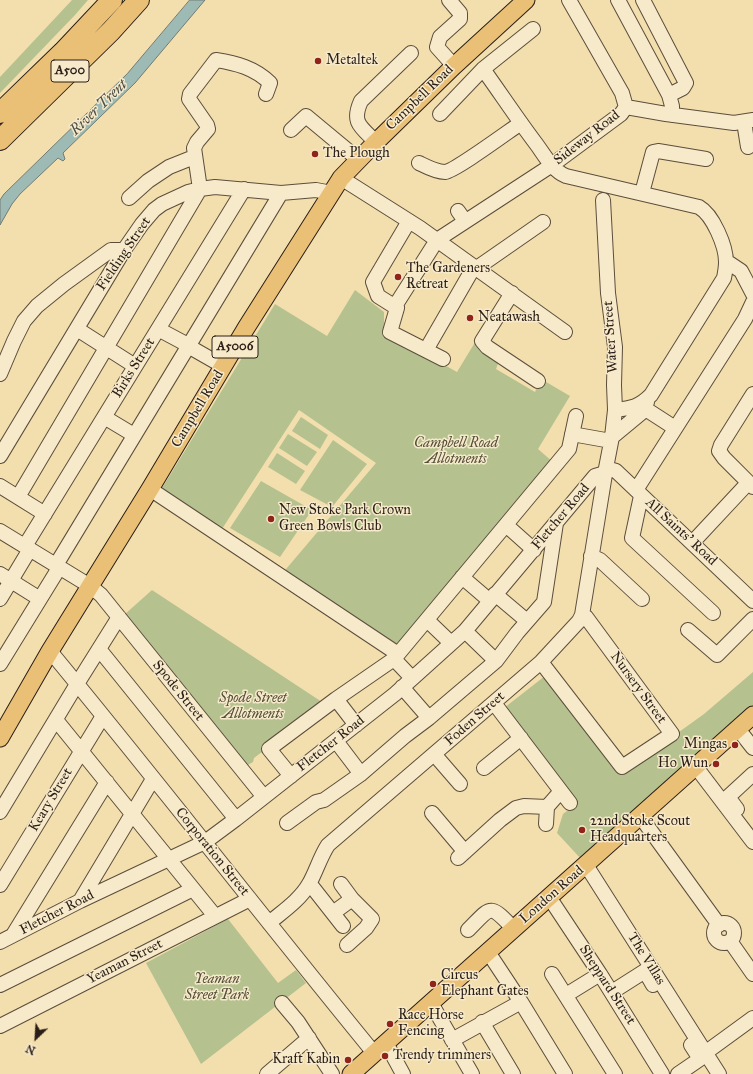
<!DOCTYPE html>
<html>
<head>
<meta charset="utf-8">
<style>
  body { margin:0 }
  #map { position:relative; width:753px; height:1074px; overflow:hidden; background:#f3dead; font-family:"IM FELL Great Primer",serif }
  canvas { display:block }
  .north { position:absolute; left:16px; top:1018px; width:40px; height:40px; -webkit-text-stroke:3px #f7eaca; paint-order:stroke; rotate:205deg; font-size:11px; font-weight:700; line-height:16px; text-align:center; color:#2a1e17 }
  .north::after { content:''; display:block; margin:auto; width:14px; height:18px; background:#2a1e17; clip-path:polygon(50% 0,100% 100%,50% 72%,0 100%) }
</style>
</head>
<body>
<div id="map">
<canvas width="753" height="1074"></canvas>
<div class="north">N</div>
</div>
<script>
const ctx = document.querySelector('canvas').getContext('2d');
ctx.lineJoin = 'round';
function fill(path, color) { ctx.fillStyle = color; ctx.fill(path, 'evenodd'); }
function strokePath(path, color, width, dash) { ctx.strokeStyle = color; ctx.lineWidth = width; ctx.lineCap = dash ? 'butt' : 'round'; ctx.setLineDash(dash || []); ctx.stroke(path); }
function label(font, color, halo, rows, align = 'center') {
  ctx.font = font + ' "IM FELL Great Primer",serif'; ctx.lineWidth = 3; ctx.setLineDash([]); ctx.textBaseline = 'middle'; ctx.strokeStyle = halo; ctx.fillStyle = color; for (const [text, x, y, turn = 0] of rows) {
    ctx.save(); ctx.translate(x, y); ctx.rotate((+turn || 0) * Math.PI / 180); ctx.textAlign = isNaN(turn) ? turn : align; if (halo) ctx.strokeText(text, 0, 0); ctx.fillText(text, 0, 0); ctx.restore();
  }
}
fill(new Path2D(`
  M72,0h16l-13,15 -75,78v-16z
  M355,290l29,22v24l10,1 63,35 17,-28 25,17 -3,8 39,23 6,-13 29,17 -32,53 16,14 -156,187 -117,-75 95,-112 -77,-53 -79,122 -61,-39 116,-189 52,32z
  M301,417l27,18 -8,14 -28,-18z
  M288,434l29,18 -10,14 -28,-18z
  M333,440l34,24 -35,43 -32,-17z
  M277,453l28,18 -9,13 -28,-17z
  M261,481l51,29 -32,47 -50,-29z
  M152,590l173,114 -71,54 -1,4 -7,4 -122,-151z
  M753,672v35l-171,153 -25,-27 6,-19 13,-10 -72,-96 41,-32 71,96 63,-40 25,-18z
  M228,919l50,64 18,-13 10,13 -105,81 -55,-101z`), '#b5c28f');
const water = new Path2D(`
  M190,0h15l-70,83 -72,70 2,6 -2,2 -5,-3 -38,36 -8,10 -12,21v-25l4,-6 123,-120z`);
fill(water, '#9ebab4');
strokePath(water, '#707c75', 1);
const minor = new Path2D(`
  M449,0l11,13v6l-20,18 -3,10 17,19
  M618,0l51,95 3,11v9
  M643,0l43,83 -3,5 -14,7
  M483,69c18,25 35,51 54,76 8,11 16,26 29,31l133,31c14,8 27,39 27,55 0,5 -1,11 -2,16l-73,117c-12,12 -19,13 -36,15
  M626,107l40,7 68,9 19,-3
  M440,114l43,-45 50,-40
  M744,122l4,25
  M291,130l15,-14 53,44
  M376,142c-15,-15 -25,-19 -15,-41l50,-48
  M419,163c8,4 17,9 26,9 10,-1 64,-41 76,-49
  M341,178l79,50 145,104
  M642,193l11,-41 5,-1 48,8
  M129,198l19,-17 21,-14 25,-10
  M458,211l7,10
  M409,221l-36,61 5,14 19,12 -7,24 53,27
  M726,261l15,10 12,23
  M512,293l-30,48 5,6 51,34
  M395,306l42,-66 115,-75 69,-51 5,-7 -4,-14 -53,-93
  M77,329l58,37
  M158,329l30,16
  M188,346l35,20
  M426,350l45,-78 72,-50
  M0,374l14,-33 10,-20 13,-15 27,-22 47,-34h13
  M753,394l-32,51 -2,6 5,7 29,29
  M644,408l31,20
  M104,417l30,18
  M572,434l39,7
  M612,437l29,-24 6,-11
  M0,456l124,-206 18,-26 12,-14 8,-6 26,-12 12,-3 15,-2 66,6 35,-3 16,3
  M606,468l10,3 137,130
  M0,486l45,28
  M150,489l248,165
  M636,490l109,-171 8,-17
  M641,496l-9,42 81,75
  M18,497l182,-308 -6,-41 3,-6 11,-13 -1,-4 -18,-26 1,-5 26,-34c20,3 39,8 54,23l-4,11
  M506,525l28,25
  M0,531l90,55 11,9 163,202
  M692,543l56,-60
  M25,546l219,-357
  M591,556l9,4 42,39
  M56,565l225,-372
  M0,574l40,25
  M462,577l28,24
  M495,594l32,27
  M0,599l30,-50
  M427,620l24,23
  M688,630l29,25 36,-36
  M465,631l31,30
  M99,649l137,170
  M50,651c110,133 215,269 324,402
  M394,659l18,19
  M541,662l81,105 50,-33 -86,-117 -4,-2
  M0,664l59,-96
  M402,687l27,31
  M336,699l20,26
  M494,703l76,100
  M56,720l159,196
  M738,729l15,19
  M336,741l25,33
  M434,754l26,30
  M696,767l57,75
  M484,768l37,-30
  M291,776l-22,-27 67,-50 58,-40 175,-210 7,-33
  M737,809l-9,-12 25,-23
  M0,812l77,-128 42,-67
  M432,813l33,39
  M640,816l79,109
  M287,823l29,-21 8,-2 37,-26 44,-38 24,-18 67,-57 21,-28 27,-31 12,-79
  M546,824l1,-17
  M458,858l42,-38 16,-12 8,-2 23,1 14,-16
  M586,865l133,209
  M310,884l33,42
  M341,884l11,15 20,20 -6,9 -19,17
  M0,885l103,-169
  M549,897l51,77 62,100
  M80,901l73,-122
  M333,913l19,-14
  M269,923c13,-11 31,-23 40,-39 7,-12 11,-27 19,-39l213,-183 38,-41 3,-6 24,-147 6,-31 3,-27 -1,-25 1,-38 -7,-54 -5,-93
  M714 933a10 10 0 1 1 20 0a10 10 0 1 1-20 0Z
  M468,930c24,-24 21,-27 46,-1
  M13,935l94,-153
  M730,941l23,33
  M0,942l80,-41 125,-59 31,-23 159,-125 70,-63 130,-155 10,-3
  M488,952l33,50 44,72
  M552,974l63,100
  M0,985l193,-96
  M612,992l33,-21 8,14
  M566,995l34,-21
  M282,1003l16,19 34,52
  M431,1003l41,71
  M482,1022l31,52
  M0,1026l250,-127
  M452,1040l69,-38
  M386,1043l17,31
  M705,1053l48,-35
  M267,1074l42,-36
  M678,1074l22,-15 -9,-14`);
const major = new Path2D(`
  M0,738l50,-87 100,-162 96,-161 95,-150 35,-36 78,-76 72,-66
  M351,1074l402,-359`);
const highway = new Path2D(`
  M0,113l63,-61 49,-52
  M0,140l111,-109 28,-31`);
strokePath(minor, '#5c4e3c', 16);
strokePath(major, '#2a1e17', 19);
strokePath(highway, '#2a1e17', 22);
strokePath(minor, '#f7eaca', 14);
strokePath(major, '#eabf76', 17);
strokePath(highway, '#eabf76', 20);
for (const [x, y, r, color] of [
  [318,61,4,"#8f2418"],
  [315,154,4,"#8f2418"],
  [398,277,4,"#8f2418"],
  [470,318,4,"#8f2418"],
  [271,519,4,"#8f2418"],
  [735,745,4,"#8f2418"],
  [716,764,4,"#8f2418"],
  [582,830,4,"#8f2418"],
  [433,984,4,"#8f2418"],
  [390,1024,4,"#8f2418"],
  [385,1056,4,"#8f2418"],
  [348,1060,4,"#8f2418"]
]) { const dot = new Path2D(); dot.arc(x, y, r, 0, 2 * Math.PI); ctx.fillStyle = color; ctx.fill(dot); strokePath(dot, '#f7eaca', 1.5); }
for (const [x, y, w] of [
  [70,71,38],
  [235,347,46]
]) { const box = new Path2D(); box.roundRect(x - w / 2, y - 11, w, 22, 3); ctx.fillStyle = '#f7eaca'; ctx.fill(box); strokePath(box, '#2a1e17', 1); }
label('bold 13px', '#2a1e17', null, [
  ["A500",70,71],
  ["A5006",235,347]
]);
label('14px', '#2a1e17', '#f7eaca', [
  ["Metaltek",326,61],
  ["The Plough",323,154],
  ["The Gardeners",406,269],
  ["Retreat",406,285],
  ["Neatawash",478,318],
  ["New Stoke Park Crown",279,511],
  ["Green Bowls Club",279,527],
  ["Mingas",727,745,"right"],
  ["Ho Wun",708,764,"right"],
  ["22nd Stoke Scout",590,822],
  ["Headquarters",590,838],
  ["Circus",441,976],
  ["Elephant Gates",441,992],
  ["Race Horse",398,1016],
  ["Fencing",398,1032],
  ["Trendy trimmers",393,1056],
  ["Kraft Kabin",340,1060,"right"]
], 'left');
label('14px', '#2a1e17', '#f7eaca', [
  ["Campbell Road",420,98,-44],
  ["Sideway Road",587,138,-38],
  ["Fielding Street",124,254,-56],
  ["Water Street",611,337,-94],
  ["Birks Street",134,368,-58],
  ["Campbell Road",198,409,-59],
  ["Fletcher Road",561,517,-50],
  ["All Saints' Road",681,532,43],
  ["Nursery Street",638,688,54],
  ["Spode Street",178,691,51],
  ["Foden Street",475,719,-41],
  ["Fletcher Road",331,744,-38],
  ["Keary Street",51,800,-59],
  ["Corporation Street",212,852,51],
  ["London Road",552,895,-41],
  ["Fletcher Road",57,913,-27],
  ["The Villas",646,959,58],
  ["Yeaman Street",125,962,-27],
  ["Sheppard Street",607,985,57]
]);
label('italic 14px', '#544f3b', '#f7eaca', [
  ["Campbell Road",456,444],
  ["Allotments",456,460],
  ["Spode Street",253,699],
  ["Allotments",253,715],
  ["Yeaman",217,980],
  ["Street Park",217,996]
]);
label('italic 15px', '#4d4d46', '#f7eaca', [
  ["River Trent",99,108,-44]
]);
</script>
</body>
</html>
